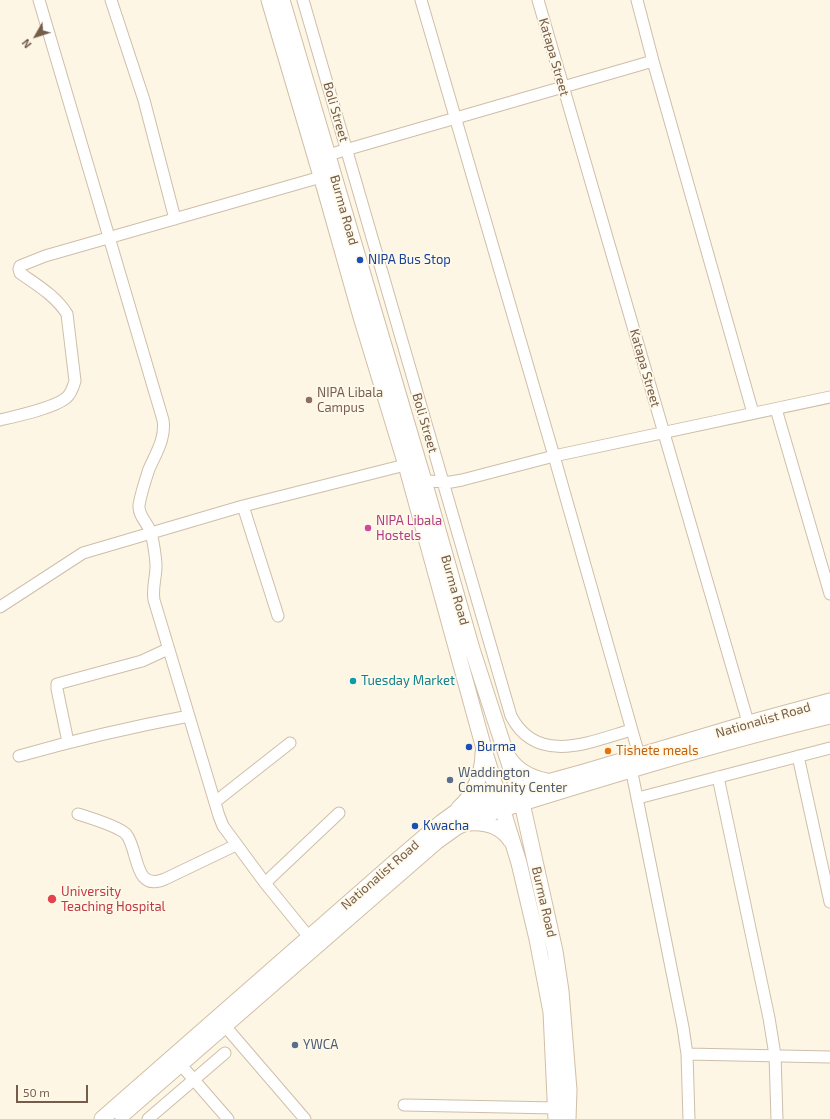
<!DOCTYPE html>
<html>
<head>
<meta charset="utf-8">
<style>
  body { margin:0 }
  #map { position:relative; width:830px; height:1119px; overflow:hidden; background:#fdf6e4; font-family:"Exo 2",sans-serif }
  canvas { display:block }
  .north { position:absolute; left:16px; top:16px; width:40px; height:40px; -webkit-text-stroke:3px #fff9ea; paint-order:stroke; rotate:231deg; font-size:11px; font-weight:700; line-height:16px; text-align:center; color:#755d49 }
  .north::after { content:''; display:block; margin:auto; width:14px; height:18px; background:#755d49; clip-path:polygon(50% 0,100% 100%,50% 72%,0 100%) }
  .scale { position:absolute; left:16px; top:1085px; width:72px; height:18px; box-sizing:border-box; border:2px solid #755d49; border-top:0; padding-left:5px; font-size:12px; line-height:14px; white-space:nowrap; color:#755d49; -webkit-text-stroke:3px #fff9ea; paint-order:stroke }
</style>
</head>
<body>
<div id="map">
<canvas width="830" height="1119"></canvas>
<div class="north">N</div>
<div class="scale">50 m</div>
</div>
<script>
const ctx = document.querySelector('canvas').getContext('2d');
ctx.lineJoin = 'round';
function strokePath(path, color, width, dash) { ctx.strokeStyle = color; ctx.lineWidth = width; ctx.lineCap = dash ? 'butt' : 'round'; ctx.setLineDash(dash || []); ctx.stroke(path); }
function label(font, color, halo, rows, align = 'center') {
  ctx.font = font + ' "Exo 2",sans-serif'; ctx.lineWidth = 3.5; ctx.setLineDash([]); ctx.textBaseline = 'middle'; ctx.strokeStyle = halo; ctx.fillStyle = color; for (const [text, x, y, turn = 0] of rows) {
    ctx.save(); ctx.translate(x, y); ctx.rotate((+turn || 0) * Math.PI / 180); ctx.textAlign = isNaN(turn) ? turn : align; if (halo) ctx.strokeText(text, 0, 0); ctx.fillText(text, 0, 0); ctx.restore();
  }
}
const street = new Path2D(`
  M39,0l124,420c3,18 -7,33 -14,49 -4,12 -8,24 -10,36 -1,11 9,18 12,28 2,6 5,26 5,33 0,12 -4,22 -2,34l65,216 4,10 42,57 48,59
  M111,0l33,100 31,119
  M303,0l208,716c26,50 79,26 120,14
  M421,0l133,456 87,306
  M538,0l212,729
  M637,0l16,61 100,352
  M328,155l325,-94
  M776,409l54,185
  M0,420c17,-4 54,-12 66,-22 5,-4 7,-10 9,-17l-8,-67c-11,-18 -30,-29 -47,-41l-1,-4 1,-3 25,-10 283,-81
  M424,481l27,1 11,-2 92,-24 276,-59
  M243,506l35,110
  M0,607l83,-54 160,-47 170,-43
  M68,742l-11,-53v-5l85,-23 26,-12
  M19,756c56,-16 112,-29 170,-40
  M798,756l32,146
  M630,763l53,264 4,27 2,65
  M718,777l51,241 6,37 2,64
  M638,798l192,-50
  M215,802l75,-59
  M78,814c12,4 40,12 48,20 13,15 7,59 39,45l71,-34
  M265,883l74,-70
  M225,1026l80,93
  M687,1054l143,3
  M181,1065l47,54
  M404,1105l152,3
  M148,1119l77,-66`);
const secondary = new Path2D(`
  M269,0l57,193 35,124 45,148 80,291 33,107 18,76 14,73 5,107
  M282,0l142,481 48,168 50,154 33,148 6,40 8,99 -1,29
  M509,758c9,14 23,20 38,23
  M459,808c15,-13 24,-35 24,-55
  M470,823c16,-1 32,4 41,18
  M122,1115l314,-273 21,-15 23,-11c116,-36 232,-72 350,-100
  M102,1119l292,-256 48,-41 18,-13 15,-7 109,-30 165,-49 81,-22`);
strokePath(street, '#cebeaa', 13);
strokePath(secondary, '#d1bfa7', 17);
strokePath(street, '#fff', 11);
strokePath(secondary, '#fff', 15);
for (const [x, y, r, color] of [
  [360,260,4,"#1a4fb4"],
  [309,400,4,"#8d6e63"],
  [368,528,4,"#d1479c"],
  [353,681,4,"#0f9aa8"],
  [469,747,4,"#1a4fb4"],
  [608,751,4,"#e8710a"],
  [450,780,4,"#5c6f8a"],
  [415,826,4,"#1a4fb4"],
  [52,899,5,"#e0444e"],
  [295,1045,4,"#5c6f8a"]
]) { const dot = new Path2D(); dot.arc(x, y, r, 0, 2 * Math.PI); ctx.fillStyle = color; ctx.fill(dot); strokePath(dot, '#fff9ea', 1.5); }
label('13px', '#755d49', '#fff9ea', [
  ["Katapa Street",554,57,74],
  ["Boli Street",336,112,74],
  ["Burma Road",344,210,74],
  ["Katapa Street",645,368,74],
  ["Boli Street",425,423,74],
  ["Burma Road",455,590,74],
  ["Nationalist Road",763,720,-16],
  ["Nationalist Road",380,875,-41],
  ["Burma Road",544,902,77]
]);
label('13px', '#164399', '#fff9ea', [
  ["NIPA Bus Stop",368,260],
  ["Burma",477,747],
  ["Kwacha",423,826]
], 'left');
label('13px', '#785e54', '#fff9ea', [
  ["NIPA Libala",317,393],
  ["Campus",317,408]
], 'left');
label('13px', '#b23c85', '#fff9ea', [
  ["NIPA Libala",376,521],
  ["Hostels",376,536]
], 'left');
label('13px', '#0d838f', '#fff9ea', [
  ["Tuesday Market",361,681]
], 'left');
label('13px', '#c56008', '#fff9ea', [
  ["Tishete meals",616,751]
], 'left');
label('13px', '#4e5e75', '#fff9ea', [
  ["Waddington",458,773],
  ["Community Center",458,788],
  ["YWCA",303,1045]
], 'left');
label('13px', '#be3a42', '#fff9ea', [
  ["University",61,892],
  ["Teaching Hospital",61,907]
], 'left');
</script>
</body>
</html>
